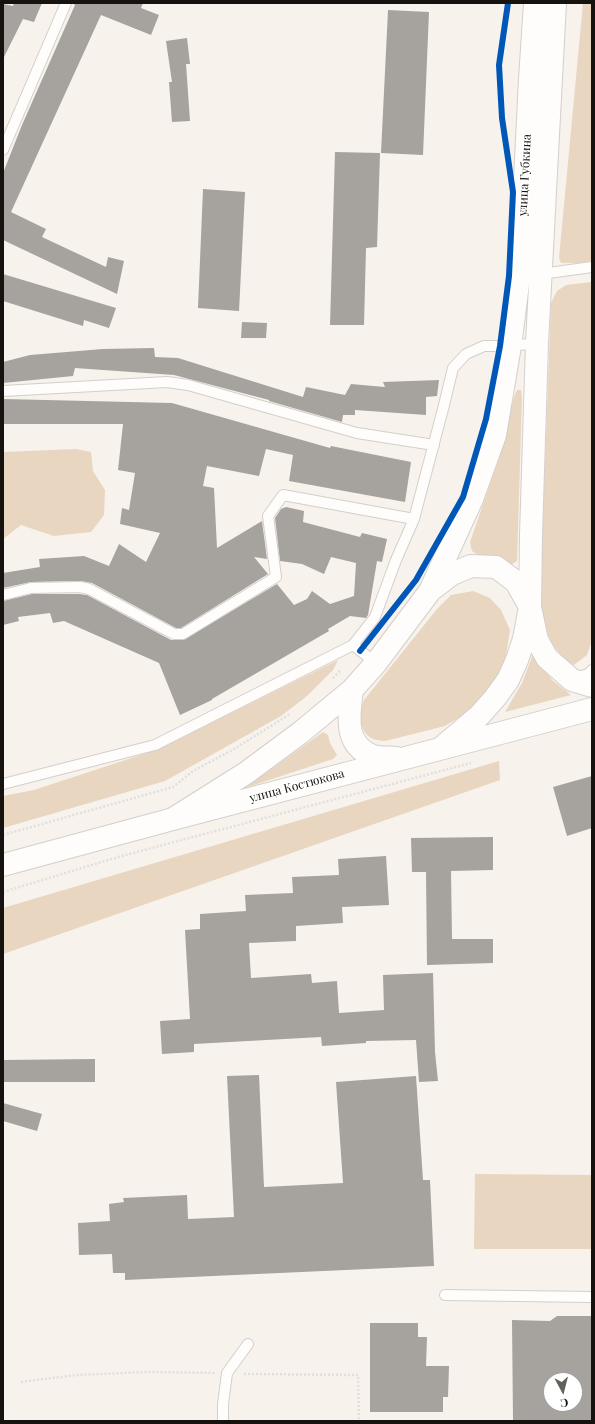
<!DOCTYPE html>
<html>
<head>
<meta charset="utf-8">
<style>
  body { margin:0 }
  #map { position:relative; width:595px; height:1424px; overflow:hidden; background:#f7f2ec; font-family:"Playfair Display",serif }
  canvas { display:block }
  .frame { position:absolute; inset:0; border:4px solid #15120f; pointer-events:none }
  .north { position:absolute; left:543px; top:1372px; width:40px; height:40px; box-sizing:border-box; background:#fff; border:1px solid #a1a09f; border-radius:50%; rotate:173deg; font-size:11px; font-weight:700; line-height:16px; text-align:center; color:#15120f }
  .north::after { content:''; display:block; margin:auto; width:14px; height:18px; background:#64605c; clip-path:polygon(50% 0,100% 100%,50% 72%,0 100%) }
</style>
</head>
<body>
<div id="map">
<canvas width="595" height="1424"></canvas>
<div class="frame"></div>
<div class="north">С</div>
</div>
<script>
const ctx = document.querySelector('canvas').getContext('2d');
ctx.lineJoin = 'round';
function fill(path, color) { ctx.fillStyle = color; ctx.fill(path, 'evenodd'); }
function strokePath(path, color, width, dash) { ctx.strokeStyle = color; ctx.lineWidth = width; ctx.lineCap = dash ? 'butt' : 'round'; ctx.setLineDash(dash || []); ctx.stroke(path); }
function label(font, color, halo, rows, align = 'center') {
  ctx.font = font + ' "Playfair Display",serif'; ctx.lineWidth = 3; ctx.setLineDash([]); ctx.textBaseline = 'middle'; ctx.strokeStyle = halo; ctx.fillStyle = color; for (const [text, x, y, turn = 0] of rows) {
    ctx.save(); ctx.translate(x, y); ctx.rotate((+turn || 0) * Math.PI / 180); ctx.textAlign = isNaN(turn) ? turn : align; if (halo) ctx.strokeText(text, 0, 0); ctx.fillText(text, 0, 0); ctx.restore();
  }
}
fill(new Path2D(`
  M583,3h9v258l-12,2h-19l-2,-5z
  M592,282v358l-5,15 -13,10c-26,-16 -31,-40 -34,-67l11,-295 6,-12 9,-6z
  M517,390h4l1,8 -5,163 -6,4 -33,-10 -6,-4 -2,-9 28,-81 16,-64z
  M76,449l15,3 2,19 12,19 -1,25 -13,17 -37,4 -33,-11 -18,14v-87z
  M473,591l17,7 11,12 9,20 -4,26 -7,19 -11,16 -17,19 -26,16 -60,15c-20,-1 -21,-9 -27,-26l6,-15 73,-91 14,-14z
  M533,654l19,26 19,15 -66,17 17,-29z
  M338,660l-5,10 -26,26 -26,20 -116,65 -162,47v-32l31,-6 122,-40z
  M323,732l5,3 2,8 7,12 -4,4 -88,29z
  M499,761l1,19 -497,174v-46z
  M475,1174l117,1v74h-118z`), '#e8d6c1');
fill(new Path2D(`
  M14,3h28l-8,19 -11,-3 -20,40v-55l10,2z
  M72,3h71l-2,5 18,7 -8,20 -50,-20 -90,197 35,17 -4,8 64,30 2,-10 16,4 -7,33 -114,-54v-67l19,-48 53,-120z
  M388,10l41,2 -6,143 -42,-2z
  M187,38l3,26h-4l4,57 -18,1 -3,-40h3l-6,-41z
  M335,152l45,1 -3,94 -11,1 -2,77h-34z
  M203,189l42,3 -6,119 -41,-3z
  M3,274l113,34 -7,20 -25,-8 -1,6 -80,-25z
  M242,322l25,1 -1,15h-25z
  M154,348l1,9 23,1 125,39 3,-10 39,8 6,-11 34,3 -2,-5 56,-2 -2,16 -11,1v18l-71,-5v5h-12l-1,7 -73,-21v-1l-95,-25 -99,-7 -2,8 -70,7v-21l27,-7 73,-6z
  M3,399l169,4 158,45 1,-2 80,16 -6,40 -116,-21 4,-26 -27,-6 -7,27 -52,-10 -4,20 11,2 3,60 45,-27 5,38 -13,-2 14,17 -87,54h-5l-84,-45 -11,-2 -50,1 -28,6v-15l37,-6 -1,-8 45,-3 25,10 10,-22 27,18 14,-29 -40,-9 2,-16 7,2 6,-37 -17,-3 5,-46h-120z
  M286,507l18,4 -1,11 57,15 2,-4 25,6 -5,23 -5,-1 -9,54 -2,3 -16,-2 -22,13 1,2 -117,68v1l-32,15 -21,-52 -95,-42 -11,2 -3,-10 -32,4 1,4 -16,4v-24l29,-7h47l8,1 84,45h12l94,-56 17,21 13,-6 5,-8 18,13 24,-8 2,-33 -25,-6 -7,17 -22,-10 -22,-3 -5,-43 6,-9z
  M592,776v52l-25,8 -14,-49z
  M493,837v33l-42,1 1,68h41v24l-66,2 -1,-93h-14l-1,-34z
  M386,856l3,49 -47,2 1,16 -47,3v15l-47,2 2,35 60,-4 1,9 25,-2 2,32 45,-3 -1,-35 50,-2 2,79 3,29 -19,1 -3,-42 -50,1v2l-44,3 -1,-9 -127,7v8l-32,2 -2,-33 30,-2 -5,-89 15,-1v-15l46,-3 -1,-16 48,-2 -1,-16 47,-2 -1,-16z
  M95,1059v23h-92v-22z
  M259,1075l5,112 79,-4 -7,-101 80,-6 7,104h7l4,86 -309,14v-7h-12l-1,-19 -33,1 -1,-32 32,-2 -1,-17 15,-2 -1,-4 64,-3 1,24 46,-2 -7,-141z
  M3,1103l39,11 -5,17 -34,-10z
  M557,1316h35l-1,105h-78l-1,-101 38,1zM551,1380h24v24h-24z
  M370,1323h48v14h9l-1,29h23l-1,31h-5v15h-73z`), '#a6a29e');
const service = new Path2D(`
  M3,150l63,-147
  M541,274l51,-7
  M3,391l164,-9 21,3 169,48 77,12
  M3,595l28,-7 49,-1 9,2 85,45h9l93,-57 -8,-61 15,-21 131,24
  M353,645l22,-28 21,-57 18,-41 29,-110 10,-41 13,-14 18,-8h26l27,-3
  M576,678l12,-4 4,-4
  M3,784l152,-39 198,-100 23,18
  M445,1295l147,2
  M223,1421v-17l4,-31 21,-29`);
const secondary = new Path2D(`
  M431,590l21,-16 19,-8 25,1 20,15 14,25 7,33 10,18 25,22 20,6
  M352,690c-3,25 -9,55 21,66 7,2 16,1 23,2
  M440,749l39,-33 16,-18 13,-18 9,-20 7,-21 6,-32 1,-72 6,-192 18,-340
  M173,819l73,-46 54,-40 52,-43 24,-27 54,-72 42,-92 23,-64 15,-89 11,-86 9,-181 5,-76
  M3,865l170,-46 419,-110`);
strokePath(service, '#d3cfcb', 12);
strokePath(secondary, '#d3cfcb', 24);
strokePath(new Path2D(`
  M333,678l8,-8
  M3,835l170,-48 20,-16 41,-22 56,-35
  M3,892l115,-35 353,-94
  M244,1374l114,1 1,46
  M21,1382l56,-7 71,-3 67,1`), '#e1dfde', 2.5, [2, 2]);
strokePath(service, '#fefdfc', 10);
strokePath(secondary, '#fefdfc', 22);
strokePath(new Path2D(`
  M360,651l56,-71 47,-83 23,-78 14,-73 9,-70 4,-84 -11,-74 -3,-53 9,-62`), '#0057b8', 6);
label('12px', '#15120f', '#fff', [
  ["улица Губкина",525,175,-87],
  ["улица Костюкова",297,786,-15]
]);
</script>
</body>
</html>
